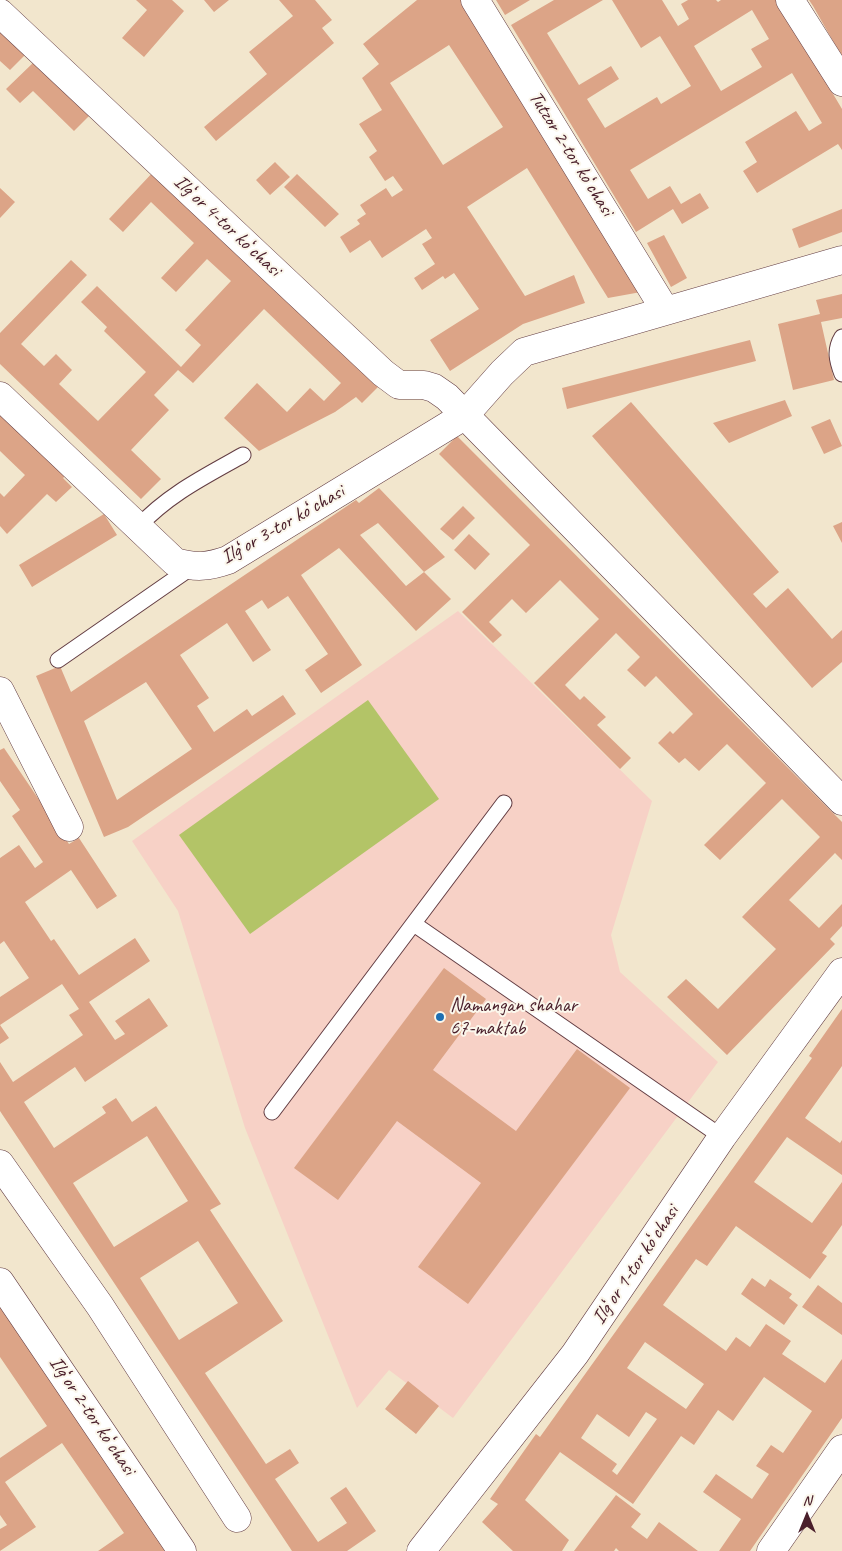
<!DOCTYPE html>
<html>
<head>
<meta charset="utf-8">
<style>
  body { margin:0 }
  #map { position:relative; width:842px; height:1551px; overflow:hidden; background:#f2e6cd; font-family:Caveat,sans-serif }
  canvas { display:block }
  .north { position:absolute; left:782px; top:1491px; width:50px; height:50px; -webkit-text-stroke:4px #fbf7ec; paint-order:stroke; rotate:0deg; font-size:14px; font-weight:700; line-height:20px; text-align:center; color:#4a1f2b }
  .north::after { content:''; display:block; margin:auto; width:18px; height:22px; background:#4a1f2b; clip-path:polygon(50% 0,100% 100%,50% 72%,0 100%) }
</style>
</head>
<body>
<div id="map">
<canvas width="842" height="1551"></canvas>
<div class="north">N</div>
</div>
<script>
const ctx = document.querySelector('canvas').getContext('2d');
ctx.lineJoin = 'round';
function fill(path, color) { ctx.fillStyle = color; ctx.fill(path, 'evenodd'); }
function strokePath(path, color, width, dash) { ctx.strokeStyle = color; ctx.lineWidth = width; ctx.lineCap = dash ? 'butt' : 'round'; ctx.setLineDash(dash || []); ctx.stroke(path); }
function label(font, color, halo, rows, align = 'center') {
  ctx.font = font + ' Caveat,sans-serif'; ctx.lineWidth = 4; ctx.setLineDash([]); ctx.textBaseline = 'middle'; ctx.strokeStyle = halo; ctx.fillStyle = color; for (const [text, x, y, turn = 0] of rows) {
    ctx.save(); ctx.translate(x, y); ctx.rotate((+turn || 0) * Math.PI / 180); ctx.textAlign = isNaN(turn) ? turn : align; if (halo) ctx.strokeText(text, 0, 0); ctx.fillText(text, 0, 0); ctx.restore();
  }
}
fill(new Path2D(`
  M458,611l194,190 -41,134 9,37 98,90 -265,356 -64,-48 -32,38 -112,-280 -67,-217 -46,-70z`), '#f7d1c6');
fill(new Path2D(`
  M368,700l71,99 -189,135 -71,-99z`), '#b3c467');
fill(new Path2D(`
  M136,0h36l12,11 -40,46 -22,-19 25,-28z
  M204,0h25l-15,12z
  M279,0h36l17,20 -10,8 12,15 -118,98 -12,-14 63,-53 -18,-22 44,-36z
  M417,0h45l179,292 -33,6 -81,-130 -60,39 58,89 49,-21 11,28 -62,21 -73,47 -20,-31 49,-31 -25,-36 -9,6 -2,-3 -21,14 -8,-12 21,-14 -13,-20 10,-6 -6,-9 -44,29 -12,-18 -20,13 -10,-16 20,-13 -3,-4 9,-6 -6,-9 26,-17 6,9 11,-7 -10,-14 -8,5 -16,-24 8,-6 -18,-27 23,-14 -20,-32 17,-14 -16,-20zM449,45l54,82 -60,38 -53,-82z
  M496,0h34l-25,15z
  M554,0h49l-56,33 32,52 32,-19 8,13 -32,20 18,29 52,-31 4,7 30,-18 -31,-50 -19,12 -29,-48h50l16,26 11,-7 -8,-15 7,-4h28l2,2 3,-2h56l65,109v41l-4,-6 -81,49 -14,-22 14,-9 -12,-20 51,-31 13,20 13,-8 -30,-50 -162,97 18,29 22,-13 11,18 19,-11 9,15 -27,16 -9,-15 -37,23 -125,-207zM752,10l17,29 -18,10 11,18 -41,24 -27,-45z
  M809,0h33v57l-29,-51z
  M0,27l27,26 -17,17 -10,-9z
  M35,61l55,54 -16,16 -41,-40 -13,12 -14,-14z
  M275,162l15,15 -20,18 -14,-15z
  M155,170l226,214 -19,19 -6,-6 -21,15 -76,39 -35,-33 33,-35 30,29 23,-24 14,13 17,-18 -77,-74 -71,74 -15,-13 -24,25 15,15 -38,40 30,29 -20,20 -141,-135v-31l71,-73 16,15 -66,69 23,22 12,-12 16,16 -13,14 39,37 48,-49 -42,-41 3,-4 -26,-25 16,-16 84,81 20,-22 -16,-15 46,-49 -24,-22 -31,33 -15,-14 33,-35 -43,-41 -28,30 -14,-13z
  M297,174l42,40 -14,13 -41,-40z
  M0,188l15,14 -15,16z
  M842,209v23l-43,16 -7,-19z
  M664,235l23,43 -16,9 -24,-44z
  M842,294v24l-21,4 13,58 -41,10 -15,-66 42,-10 -4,-14z
  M750,340l6,21 -189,48 -5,-21z
  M785,400l7,16 -63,27 -16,-20z
  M631,402l148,170 -26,22 13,14 22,-20 44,51 10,-9v32l-30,26 -220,-252z
  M0,410l66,65 -3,3 9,9 -16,15 -9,-8 -40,40 -7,-8v-33l4,4 21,-22 -25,-24z
  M830,419l12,27 -18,8 -13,-27z
  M457,436l385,386v38l-7,-7 -46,47 30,28 23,-24v22l-12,13 5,5 -108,111 -60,-58 19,-18 32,30 58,-60 -34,-32 78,-80 -38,-38 -62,61 -16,-15 62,-62 -39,-39 -28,27 -14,-13 -6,5 -21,-20 12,-12 3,3 20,-20 -37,-38 -11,11 -18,-17 13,-13 -24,-24 -51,52 15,15 4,-4 22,21 -9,8 34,33 -11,11 -86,-86 65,-64 -39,-39 -34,33 -14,-14 -23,23 13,13 -9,8 -31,-31 68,-67 -91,-91z
  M379,488l66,69 -21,15 -46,-49 -18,12 46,51 18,-14 27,27 -35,32 -77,-83 -38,27 61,90 -41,28 -16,-23 23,-16 -40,-58 -20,13 -6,-9 -17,11 26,39 -18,12 -26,-39 -47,32 29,43 -12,8 17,26 33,-23 5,7 31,-21 13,19 -168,113 -24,10 -68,-161 24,-10 11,26 285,-192 3,3zM146,682l46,67 -75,51 -33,-79z
  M463,506l12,12 -22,22 -13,-11z
  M104,514l13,21 -85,52 -13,-22z
  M842,522v21l-9,-17z
  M469,534l21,20 -15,16 -21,-20z
  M4,748l65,96 10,-6 38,58 -20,13 -26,-39 -46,32 26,39 3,-2 25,36 56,-37 15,23 -61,41 26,38 10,-6 -10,-13 34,-23 19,28 -83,56 -10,-15 -51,35 30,46 52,-35 -4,-6 14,-9 16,24 24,-16 65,98 -11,6 73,111 -78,52 61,91 24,-15 9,14 -24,16 43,63 29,-19 -17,-25 16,-11 30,44 -29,20h-55l-292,-440v-49l13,20 70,-47 -14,-20 10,-6 -17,-25 -62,41 9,13 -9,6v-47l29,-19 -25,-37 -4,3v-86l19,-13 16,23 8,-6 -31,-46 8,-6 -20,-29v-31zM147,1136l41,65 -74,46 -41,-64zM198,1241l40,62 -59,37 -39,-62z
  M444,968l42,31 -53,71 83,61 61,-82 53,39 -162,216 -50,-37 63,-84 -84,-62 -59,79 -44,-32z
  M842,1009v57l-37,52 35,25 2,-3v35l-55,-38 -33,45 58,41 30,-41v43l-20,28 5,3 -17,23 -74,-53 -29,40 -11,-7 -33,46 63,46 10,-14 14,10 16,-23 25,17 -9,13 43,29 17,-24v59l-92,133h-31l22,-32 -38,-27 13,-18 36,25 17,-25 -13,-8 15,-21 12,8 29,-42 -48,-34 -31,44 -15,-11 -24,35 -13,-9 -48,68 -73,-52 -35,48 44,40 -7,11h-49l-31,-29 16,-18 -8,-5 46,-65 4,3 48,-67 224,-312 -3,-2zM645,1342l59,42 -18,25 -59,-41zM646,1412l11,7 -40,56 -5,-4 5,-7 -36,-26 16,-24 32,23z
  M752,1278l13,9 5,-8 22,15 -3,4 9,7 -14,20 -43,-31z
  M818,1285l24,18v32l-40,-28z
  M0,1306l169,245h-71l26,-18 -62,-90 -57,39 31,45 -36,24v-22l7,-4 -7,-10v-57l47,-32 -47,-69z
  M408,1381l31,25 -23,28 -31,-25z
  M616,1495l25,19 -10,13 16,12 12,-17 39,29h-79l-3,-3 -2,3h-40z`), '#dca487');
const lane = new Path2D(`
  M842,337c-8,13 -5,24 0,37
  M138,527c31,-33 66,-50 105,-72
  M58,660l134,-93
  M414,924l308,213
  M272,1112l232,-309`);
const street = new Path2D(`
  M475,0l190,310
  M790,0l52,82
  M0,13l383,360 16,12h25l10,3 13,9 395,404
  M0,396l175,166c21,6 33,5 53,-2l236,-144 38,-43 22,-21 318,-92
  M0,691l69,136
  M0,1164l100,142 137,212
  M0,1282l182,269
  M421,1551l154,-197 147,-217 120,-165
  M771,1551l71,-102`);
strokePath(lane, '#633d43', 17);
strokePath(street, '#633d43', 29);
strokePath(lane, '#fff', 15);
strokePath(street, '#fff', 28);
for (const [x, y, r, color] of [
  [440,1017,5,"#1f6fb2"]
]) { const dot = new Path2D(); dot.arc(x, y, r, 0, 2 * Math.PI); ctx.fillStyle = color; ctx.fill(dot); strokePath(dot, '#fbf7ec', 2); }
label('20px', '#4a1f2b', '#fbf7ec', [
  ["Tutzor 2-tor koʻchasi",571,154,58],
  ["Ilgʻor 4-tor koʻchasi",227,226,43],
  ["Ilgʻor 3-tor koʻchasi",283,525,-30],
  ["Ilgʻor 1-tor koʻchasi",636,1265,-56],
  ["Ilgʻor 2-tor koʻchasi",92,1416,56]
]);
label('20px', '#4a1f2b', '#fbf7ec', [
  ["Namangan shahar",450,1006],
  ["67-maktab",450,1029]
], 'left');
</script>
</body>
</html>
